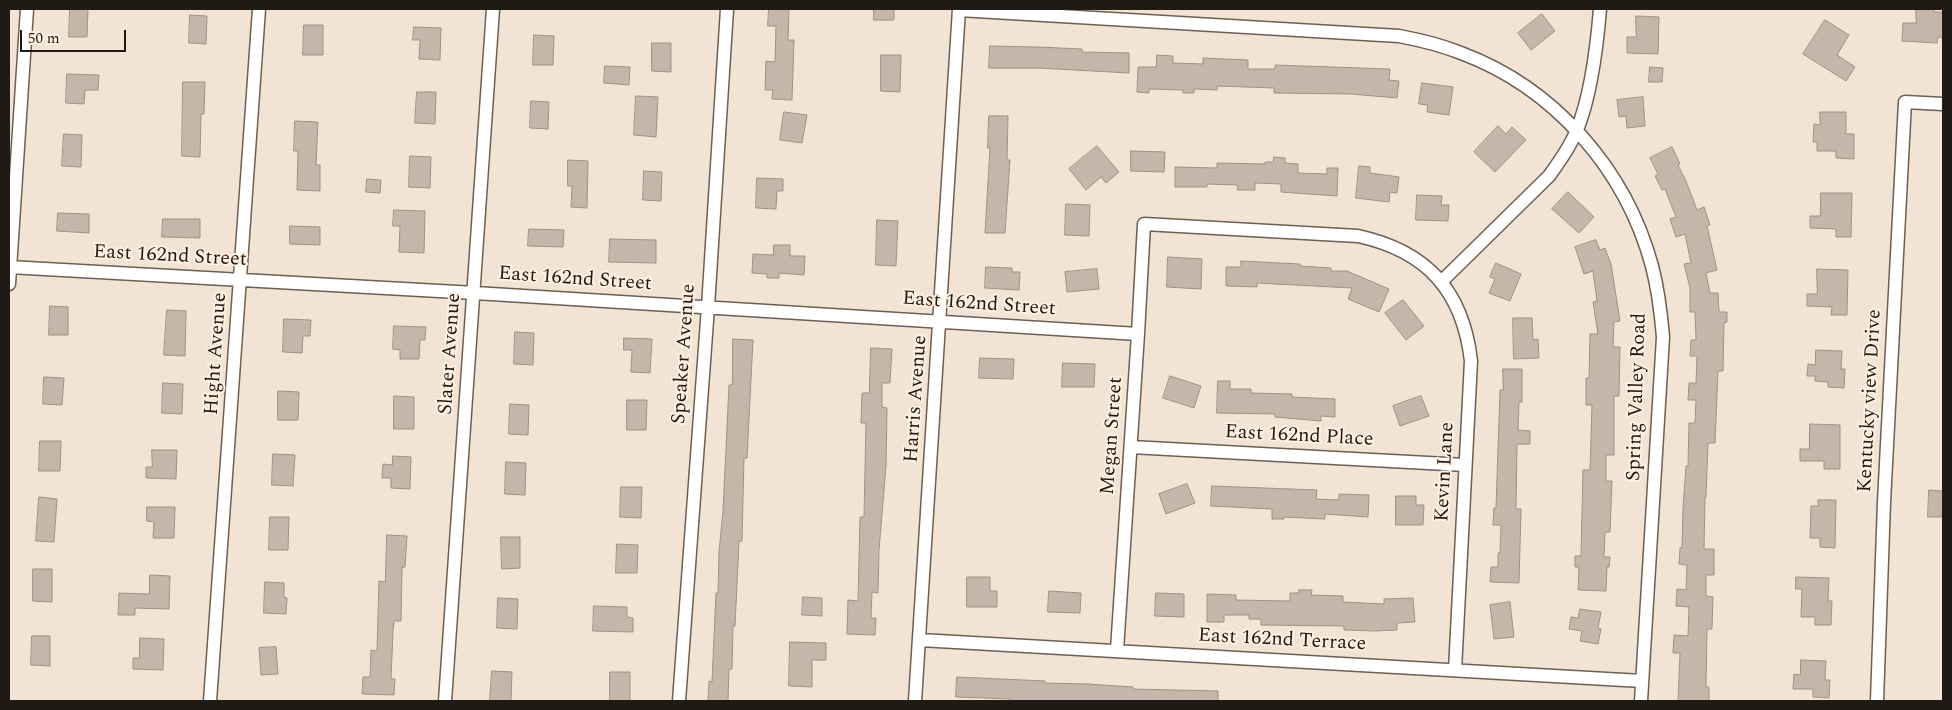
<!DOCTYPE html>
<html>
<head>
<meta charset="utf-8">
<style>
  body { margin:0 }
  #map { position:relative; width:1952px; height:710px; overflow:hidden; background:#f2e3d4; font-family:Spectral,serif }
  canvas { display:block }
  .frame { position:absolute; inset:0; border:10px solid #201a15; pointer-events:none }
  .scale { position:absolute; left:20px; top:30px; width:106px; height:22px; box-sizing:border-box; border:2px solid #201a15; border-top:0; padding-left:6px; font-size:15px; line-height:18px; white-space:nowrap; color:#201a15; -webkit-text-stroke:4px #fff0e1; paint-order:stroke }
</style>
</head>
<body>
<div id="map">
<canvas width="1952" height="710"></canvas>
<div class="frame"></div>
<div class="scale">50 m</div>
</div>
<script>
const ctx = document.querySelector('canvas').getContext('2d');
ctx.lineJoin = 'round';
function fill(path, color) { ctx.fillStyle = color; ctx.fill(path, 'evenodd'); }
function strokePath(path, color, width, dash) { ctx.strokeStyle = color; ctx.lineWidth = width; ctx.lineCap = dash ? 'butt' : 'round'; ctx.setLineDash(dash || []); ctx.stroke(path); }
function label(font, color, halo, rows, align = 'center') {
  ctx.font = font + ' Spectral,serif'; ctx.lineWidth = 4; ctx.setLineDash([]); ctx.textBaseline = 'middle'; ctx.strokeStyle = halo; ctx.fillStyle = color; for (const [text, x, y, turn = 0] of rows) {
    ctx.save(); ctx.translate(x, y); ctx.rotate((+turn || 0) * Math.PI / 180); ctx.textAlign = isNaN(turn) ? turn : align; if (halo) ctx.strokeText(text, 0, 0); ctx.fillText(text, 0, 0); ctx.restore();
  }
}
const building = new Path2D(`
  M70,9h18l-1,28h-18z
  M769,9h20l-1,31h6l-2,60 -20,-1 1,-9h-8l1,-29 9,1 1,-36h-8z
  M874,9h20v11h-20z
  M1916,9h18v3h9v26l-5,-1 -1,6 -35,-2 1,-18h13z
  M1542,14l13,17 -24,19 -13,-17z
  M190,15l17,1 -1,28 -17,-1z
  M1636,16l23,1 -1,37 -31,-1v-16h9z
  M1825,20l24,15 -12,20 18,12 -9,14 -43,-27z
  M304,25h19v30h-20z
  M414,27l27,1 -1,32 -21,-1 1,-19h-7z
  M534,35l20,1 -1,29h-20z
  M652,43h19v29l-19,-1z
  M990,46l48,1 44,2v3l47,1v20l-91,-5h-49z
  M881,55h20l-1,37 -19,-1z
  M1157,55l16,1v7l30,1v-6l45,2v9h27v-4l115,4 -1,11 10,1 -2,17 -46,-4 -77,-1v-5l-57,-2v4l-23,-1v4h-11v-3l-34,-1v4l-12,-1 1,-25h18z
  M605,66l25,1 -1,18 -25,-2z
  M1650,67l13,1 -1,14h-13z
  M67,74l32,1 -1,15h-13l-1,14 -18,-1z
  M183,82h22l-1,32h-3l-1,43 -18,-1z
  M1422,83l31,4 -4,28 -22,-3 1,-7 -9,-1z
  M417,92h19l-1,32 -20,-1z
  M636,96l22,1 -2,40 -22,-2z
  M1643,97l2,29 -18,2 -1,-12 -7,1 -2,-17z
  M531,101l18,1 -1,27 -18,-1z
  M784,112l23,3 -5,28 -22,-3z
  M1820,112h26v22h8v25l-18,-1v-7h-19v-9h-4l1,-18 6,1z
  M989,116h19l-1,44h3l-5,73h-20l5,-85h-2z
  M295,121l23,1 -2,43h4v26l-23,-1 1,-39h-4z
  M1498,126l8,8 6,-7 14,13 -31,32 -21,-20z
  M64,134l18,1 -1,32 -19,-1z
  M1097,146l22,26 -13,11 -5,-6 -15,13 -17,-21z
  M1672,147l8,17 -2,1 8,16 11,29 7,-3 6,18 -3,1 10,44 -11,3 4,20h8l1,19h8v10l-3,1 -1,48h-5l-3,72h-7l-2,54h-1l-1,52h10v26h-8v21l7,1 -1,32h-5l-1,58h3v14h-31l2,-48h-7l1,-18 14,1 1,-29 -13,-1 1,-17 9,1 1,-25 -8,-1 1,-16h2l1,-40 3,-42h2l1,-43h6l1,-23h-8l1,-17h7l1,-27h-7l1,-16h5l-1,-28h-5v-24l-6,-24 7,-1 -6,-29 -9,3 -6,-18 6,-2 -11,-28 -3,1 -7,-14 3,-2 -8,-16z
  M1131,151l34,1 -1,20 -33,-1z
  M410,156l21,1 -1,31 -21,-1z
  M1274,157l11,1v5l13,1v9l29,1v-6h11l-1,28 -56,-4v-8l-26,-1v7h-18l1,-5 -31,-1v3h-32v-20l42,1v-5l48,1v-2h8z
  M568,160l20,1 -1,47 -16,-1 1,-21h-4z
  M1359,166l11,1v6l29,4 -2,16 -7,-1 -1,10 -33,-4z
  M644,171l18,1 -1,29 -18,-1z
  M757,178l26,1v12h-6l-1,18 -20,-1z
  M367,179l14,1 -1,13 -14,-1z
  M1568,192l26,25 -15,16 -27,-24z
  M1821,193h31l-1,44h-15v-8l-26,-1v-12h10z
  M1417,195l25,1 -1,9h8l-1,16 -32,-1z
  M1066,204l24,1 -1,31 -24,-1z
  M394,210l31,1 -1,42 -25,-1 1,-26h-7z
  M58,213l31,1v19l-32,-2z
  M163,219h37v19l-38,-1z
  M877,220l21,1 -2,45 -20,-1z
  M290,226l30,1v18l-30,-1z
  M529,229l35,1 -1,17 -35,-1z
  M610,239l46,1v23l-47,-1z
  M1596,240l4,10 5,-2 6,16 9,57 -6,1 -1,25h7l-1,49h-5v59h-8v26h6l-2,51h-5l-1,25h6l-1,10h-2l-1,24 -28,-1 1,-23h-4v-11h6l2,-86h7l2,-65h-6v-27h3l1,-44h8l-5,-32 4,-1 -4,-30 -9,3 -9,-27z
  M774,245h16v11h15l-1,19 -25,-2v5h-12v-4l-15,-1 1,-19 20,1z
  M1168,257l34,2 -1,30 -34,-2z
  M1241,261l59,3v2l31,2v3h16l42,18 -10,23 -31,-13 4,-11 -95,-5v4l-31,-1v-19h15z
  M1496,263l25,11 -11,27 -21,-8 6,-14 -5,-2z
  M986,267l26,1v4h8l-1,18 -34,-2z
  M1097,269l2,20 -32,3 -2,-20z
  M1817,269l31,1 -1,45h-16l1,-8 -25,-1v-12h10z
  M1403,300l21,26 -18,14 -21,-27z
  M50,306l18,1v28h-19z
  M167,310l19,1 -1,45 -21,-1z
  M1513,318h19l1,22 5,-1 1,19 -25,1z
  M284,319l27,1 -1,16h-7l-1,17 -19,-1z
  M394,326l32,1 -1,13h-5l-1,19h-19v-9l-7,-1z
  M515,332l19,1 -1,32 -19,-1z
  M624,338l28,1 -2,34 -19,-1 1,-22h-8z
  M733,339l20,1 -6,118h-3l-2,83h-3l-4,85h-2l-1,43h-3l-1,32h-20l1,-20 3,1 4,-89h2l1,-41 4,-41 6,-126h3z
  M871,348l21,1 -2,34h-8v24l5,1 -1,58 -7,84 -1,43 -6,-1 -1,26h5l-1,17 -28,-1 1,-34 10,1 2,-84h4l2,-94h-5l1,-30h7z
  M1816,350l26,1 -1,18h4l-1,19 -16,-1v-5l-13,-1v-5h-8l1,-12 7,1z
  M980,358l34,1 -1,20 -34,-1z
  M1063,363l32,1 -1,23h-32z
  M1503,369h19v33h-3l-1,28 12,1v13h-13l-1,65h5l-2,74 -29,-1 1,-15h7v-14h2l1,-28h-8l1,-17h2l4,-118h3z
  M1170,376l31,10 -7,22 -31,-10z
  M44,377l20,1 -2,27 -19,-1z
  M1218,381h12v8h21v4l41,1v3l43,2v18l-14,-1v5l-46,-4v-3l-58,-1z
  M163,383l20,1 -1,30 -20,-1z
  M278,391l21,1 -1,28h-20z
  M394,396l20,1v32h-20z
  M1421,396l8,20 -29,10 -7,-20z
  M627,400h20l-1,30h-19z
  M510,404l19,1 -1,30 -19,-1z
  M1810,424l30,1v44h-16v-8h-24v-12h9z
  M40,441h21l-1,30h-21z
  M152,450h25l-1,29 -30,-1v-11h6z
  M273,454l22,1 -2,31 -21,-1z
  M393,456l18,1 -1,32 -19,-1v-10h-9l1,-14 9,1z
  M506,462l20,1 -1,32 -20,-1z
  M1187,484l8,19 -29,11 -7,-20z
  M1212,486l105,4 -1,9 23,1v-6l30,1 -1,22 -43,-3v5l-41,-2v2h-12v-10l-61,-3z
  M621,487h21l-1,31 -21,-1z
  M1929,490l14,1v26h-15z
  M1396,496h20v9h8l-1,20h-27z
  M39,497l18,2 -3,43 -18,-1z
  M1818,500h18l-1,48 -15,-1v-9h-10l1,-32h7z
  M147,507h28l-1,31h-21l1,-16 -7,-1z
  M270,517h19l-1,33h-19z
  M387,535l20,1 -2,31h-3l-1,54h-7l-1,10 -2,48h4l-1,16 -32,-1 1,-17h7l1,-27 6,1 2,-70 6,1z
  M501,537h19v31l-18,1z
  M617,544l21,1 -1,28h-21z
  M33,569h19v33l-19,-1z
  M150,575l20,1 -1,33 -34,-1v7h-17l1,-22 30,1z
  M967,577h23v14h7v16h-30z
  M1796,577l33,1 -1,23h4l-1,24h-16v-8h-14l1,-28h-6z
  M265,582l19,1v14l3,1 -1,16 -22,-1z
  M1299,590h13l-1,5 32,1v6l41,2v-5l29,-1 2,24 -18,1v7l-22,1 -31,-1v-4l-83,-1v-6h-12v-4h-25v7h-17v-28l29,1v5l54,1v-8h9z
  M1049,591l32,2 -1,20 -32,-1z
  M1156,593l28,1v23l-29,-1z
  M803,597l19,1v18l-20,-1z
  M498,598l20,1 -1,30 -20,-1z
  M1510,602l4,35 -20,2 -4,-34z
  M594,606l33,1v10l6,1v14l-40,-1z
  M1580,609l21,3 -3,16 3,1 -3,15 -18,-3 2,-10 -13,-2 2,-12 7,1z
  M32,636h18v30l-19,-1z
  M140,638l24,1 -1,31 -30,-1v-11h6z
  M790,642l36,1v17h-14v27l-23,-1z
  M276,647l2,27 -17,1 -2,-27z
  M1801,660l25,1 -1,19h5l-1,18 -16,-1v-8h-20l1,-15 6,1z
  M492,671l20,1 -1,29h-21z
  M610,672h20v29h-20z
  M957,677l88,4v2l43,1 45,3v2l85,2v10h-208v-2l-54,-2z`);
fill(building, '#c4b6a8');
strokePath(building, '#9f9284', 1);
const street = new Path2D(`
  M959,10l440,26c21,4 42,9 62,17 94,35 165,117 191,213 6,23 9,47 11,71l-22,364
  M9,267l466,26 663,41
  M1441,282l108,-106c11,-15 21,-29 28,-46 14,-35 20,-84 23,-121
  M9,284l18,-275
  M1131,447l334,18
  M920,640l722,41
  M1117,650l21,-316 6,-110 214,12c69,15 105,55 113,125l-16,309
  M210,701l49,-692
  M445,701l48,-692
  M679,701l29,-394 19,-298
  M915,701l44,-692
  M1877,701l7,-199 21,-400 38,2`);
strokePath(street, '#6c5f53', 15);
strokePath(street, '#fff', 12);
label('20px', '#201a15', '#fff0e1', [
  ["East 162nd Street",170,257,3],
  ["East 162nd Street",575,280,4],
  ["East 162nd Street",979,305,4],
  ["Hight Avenue",217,354,-86],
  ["Slater Avenue",451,354,-86],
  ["Speaker Avenue",685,354,-86],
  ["Spring Valley Road",1638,397,-88],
  ["Harris Avenue",917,399,-86],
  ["Kentucky view Drive",1871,401,-87],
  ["Megan Street",1113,436,-86],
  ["East 162nd Place",1299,437,3],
  ["Kevin Lane",1446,472,-87],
  ["East 162nd Terrace",1282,641,3]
]);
</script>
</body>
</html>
